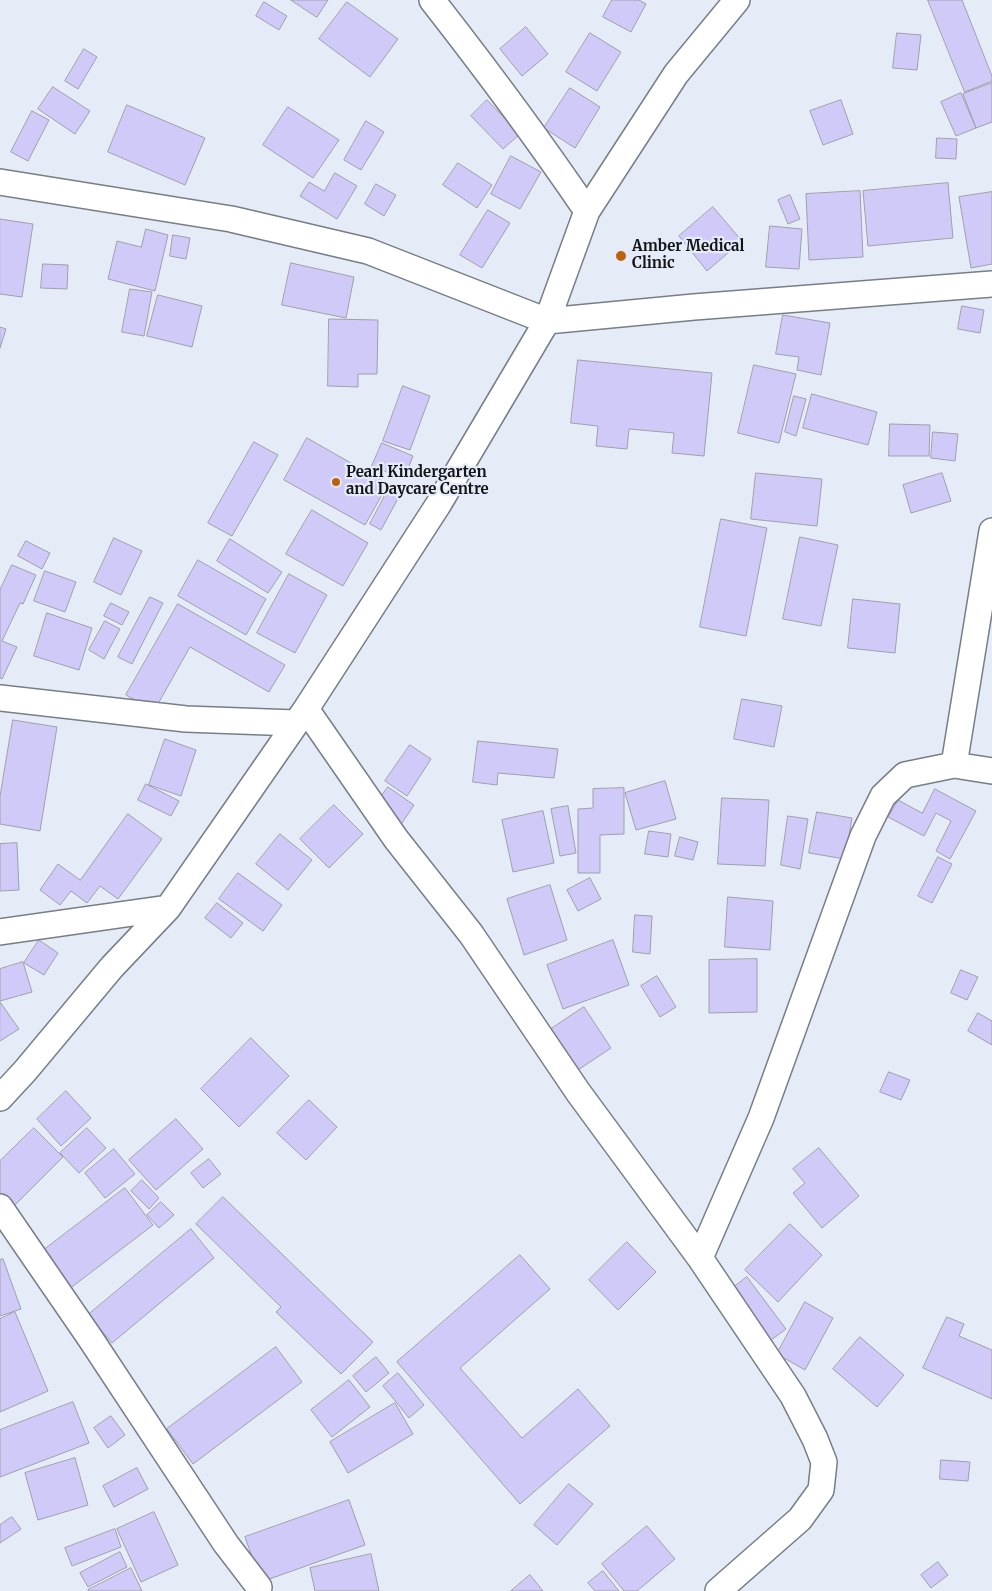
<!DOCTYPE html>
<html>
<head>
<meta charset="utf-8">
<style>
  body { margin:0 }
  canvas { display:block; background:#e5ecf7 }
</style>
</head>
<body>
<canvas width="992" height="1591"></canvas>
<script>
const ctx = document.querySelector('canvas').getContext('2d');
ctx.lineJoin = 'round';
function fill(path, color) { ctx.fillStyle = color; ctx.fill(path, 'evenodd'); }
function strokePath(path, color, width, dash) { ctx.strokeStyle = color; ctx.lineWidth = width; ctx.lineCap = dash ? 'butt' : 'round'; ctx.setLineDash(dash || []); ctx.stroke(path); }
function label(font, color, halo, rows, align = 'center') {
  ctx.font = font + ' Merriweather,serif'; ctx.lineWidth = 4.5; ctx.setLineDash([]); ctx.textBaseline = 'middle'; ctx.strokeStyle = halo; ctx.fillStyle = color; for (const [text, x, y, turn = 0] of rows) {
    ctx.save(); ctx.translate(x, y); ctx.rotate((+turn || 0) * Math.PI / 180); ctx.textAlign = isNaN(turn) ? turn : align; if (halo) ctx.strokeText(text, 0, 0); ctx.fillText(text, 0, 0); ctx.restore();
  }
}
const building = new Path2D(`
  M291,0h37l-11,17z
  M612,0h27l7,4 -15,28 -28,-15z
  M928,0h34l30,76v5l-27,11z
  M264,2l23,14 -8,14 -23,-14z
  M347,2l51,37 -28,38 -51,-38z
  M526,27l22,27 -26,22 -22,-27z
  M590,33l31,19 -24,39 -31,-19z
  M897,33l24,2 -4,35 -24,-2z
  M84,49l13,8 -19,32 -13,-8z
  M992,83v39l-16,6 -13,-34z
  M53,87l37,24 -15,23 -37,-25z
  M570,88l30,19 -25,41 -31,-20z
  M961,93l15,35 -20,8 -15,-34z
  M487,100l33,34 -17,15 -32,-33z
  M841,100l12,34 -30,11 -13,-34z
  M127,105l78,33 -20,47 -77,-33z
  M288,107l51,33 -26,38 -50,-33z
  M32,111l17,9 -21,41 -17,-9z
  M366,121l18,11 -23,38 -17,-10z
  M937,138l20,1 -1,20 -20,-1z
  M511,156l30,16 -21,37 -29,-15z
  M458,163l34,22 -15,23 -34,-23z
  M335,173l22,13 -20,33 -37,-23 9,-14 15,9z
  M948,183l5,55 -85,8 -5,-55z
  M376,184l20,11 -12,21 -19,-12z
  M860,191l3,66 -54,3 -3,-66z
  M992,192v72l-21,4 -12,-71z
  M790,195l10,24 -12,5 -10,-24z
  M713,207l29,34 -35,30 -28,-35z
  M488,210l22,13 -28,45 -22,-13z
  M0,219l33,5 -11,73 -22,-3z
  M770,226l32,3 -3,40 -33,-2z
  M146,229l22,6 -13,56 -47,-12 9,-38 24,6z
  M173,235l17,3 -4,21 -16,-3z
  M291,263l63,14 -8,41 -64,-13z
  M43,264l25,1 -1,24 -26,-1z
  M130,289l22,3 -8,44 -22,-4z
  M158,295l44,11 -10,41 -45,-11z
  M962,306l22,4 -4,23 -22,-4z
  M783,315l47,8 -9,52 -24,-5 2,-13 -23,-3z
  M329,319l49,1 -1,54h-19v13l-30,-1z
  M0,327l6,2 -6,19z
  M578,360l134,13 -8,83 -32,-3 2,-20 -45,-4 -2,20 -31,-3 2,-20 -27,-3z
  M754,365l42,9 -17,69 -41,-10z
  M403,386l27,10 -20,54 -27,-9z
  M812,394l65,18 -9,33 -65,-17z
  M794,396l12,3 -10,37 -11,-4z
  M890,424l40,1 -1,31h-40z
  M933,432l25,2 -3,27 -24,-3z
  M307,438l81,46 -23,41 -81,-45z
  M254,442l24,13 -46,81 -24,-13z
  M382,443l31,13 -9,23 -32,-13z
  M756,473l66,6 -5,47 -66,-7z
  M942,473l9,28 -40,12 -8,-28z
  M390,486l12,5 -21,39 -11,-6z
  M312,510l56,33 -25,43 -57,-32z
  M721,519l46,9 -21,108 -46,-9z
  M800,537l38,8 -17,81 -38,-7z
  M114,538l28,13 -21,44 -27,-13z
  M230,539l52,33 -14,21 -51,-32z
  M26,541l24,12 -8,16 -24,-13z
  M198,560l68,39 -20,36 -68,-39z
  M12,565l24,10 -13,29 -3,-1 -18,38 15,6 -15,32 -2,-1v-88z
  M45,571l31,11 -11,30 -31,-11z
  M289,574l38,21 -32,58 -38,-20z
  M150,597l13,6 -31,61 -14,-7z
  M853,599l47,5 -5,49 -47,-5z
  M111,603l18,9 -7,13 -18,-9z
  M178,604l107,61 -16,27 -79,-45 -36,64 -28,-16z
  M47,613l45,15 -13,42 -45,-14z
  M105,621l15,8 -16,30 -15,-9z
  M742,699l40,7 -8,41 -40,-8z
  M13,720l44,7 -17,104 -40,-7v-27z
  M165,739l31,11 -15,46 -32,-11z
  M478,741l80,8 -4,29 -56,-5 -1,12 -24,-3z
  M410,745l21,14 -24,37 -22,-15z
  M665,781l11,38 -40,11 -11,-37z
  M146,784l33,17 -8,15 -33,-16z
  M388,787l26,18 -14,21 -26,-19z
  M624,788v46l-24,1v38h-22v-64l15,-1v-19z
  M935,789l41,22 -26,48 -14,-8 15,-30 -15,-8 -12,23 -36,-19 10,-17 24,13z
  M722,798l47,2 -4,66 -47,-2z
  M334,805l29,29 -34,34 -29,-29z
  M568,806l8,47 -16,3 -9,-47z
  M543,811l11,52 -41,9 -11,-52z
  M817,812l35,6 -7,41 -36,-6z
  M128,814l34,25 -44,60 -18,-13 -13,17 -16,-12 -11,14 -20,-15 18,-26 22,16z
  M788,816l20,3 -8,50 -19,-4z
  M649,831l22,3 -3,23 -23,-3z
  M280,834l32,26 -24,30 -32,-26z
  M680,837l18,5 -5,18 -18,-4z
  M17,843l2,47 -19,1v-47z
  M938,857l14,7 -20,39 -14,-7z
  M238,873l44,32 -19,26 -44,-32z
  M590,878l11,21 -23,12 -11,-21z
  M550,885l17,55 -43,15 -17,-56z
  M728,897l45,4 -3,49 -45,-3z
  M217,903l26,20 -12,15 -26,-20z
  M635,915l17,1 -2,38 -17,-2z
  M39,940l19,13 -14,22 -20,-12z
  M613,940l16,45 -66,24 -16,-44z
  M757,959v53l-48,1v-53z
  M23,962l9,30 -32,9v-32z
  M961,970l17,7 -11,23 -16,-7z
  M657,976l19,31 -16,10 -19,-31z
  M0,1002l19,27 -19,12z
  M584,1007l27,41 -36,24 -27,-41z
  M978,1013l14,8v24l-24,-14z
  M251,1038l38,38 -50,51 -38,-38z
  M889,1072l21,8 -9,20 -21,-8z
  M66,1091l25,27 -30,28 -24,-27z
  M309,1100l28,27 -31,33 -29,-27z
  M176,1119l27,30 -47,41 -27,-30z
  M34,1128l29,29 -50,50 -13,-13v-33z
  M87,1128l19,20 -27,25 -19,-20z
  M819,1148l40,48 -37,32 -29,-35 12,-10 -12,-14z
  M114,1149l21,25 -30,24 -20,-25z
  M209,1159l12,15 -18,14 -12,-15z
  M142,1180l17,18 -10,11 -18,-18z
  M125,1188l28,37 -89,68 -28,-37z
  M223,1197l150,145 -32,32 -65,-62 5,-5 -85,-83z
  M161,1202l13,13 -15,13 -12,-13z
  M790,1224l32,31 -44,47 -33,-32z
  M191,1229l23,29 -102,85 -24,-28z
  M627,1242l29,30 -38,38 -29,-30z
  M520,1255l30,34 -90,79 62,70 56,-49 32,37 -90,78 -123,-142z
  M3,1259l18,50 -21,7v-56z
  M747,1277l39,52 -23,17 -38,-52z
  M805,1302l28,16 -28,52 -28,-16z
  M15,1312l33,79 -48,21v-93z
  M947,1317l17,7 -5,12 33,14v49l-69,-31z
  M860,1337l44,38 -27,32 -44,-38z
  M276,1347l26,35 -109,82 -26,-35z
  M376,1357l13,16 -23,19 -13,-16z
  M398,1373l26,32 -15,13 -26,-32z
  M349,1380l21,27 -38,30 -21,-27z
  M73,1402l16,41 -89,34v-47z
  M395,1403l18,31 -65,39 -18,-31z
  M111,1416l14,19 -17,13 -14,-20z
  M75,1458l13,47 -50,15 -13,-47z
  M941,1460l29,2 -2,19 -28,-2z
  M137,1468l11,21 -34,18 -11,-21z
  M569,1484l24,20 -36,41 -23,-20z
  M349,1500l16,45 -104,37 -16,-45z
  M154,1512l24,53 -37,17 -24,-53z
  M12,1517l9,12 -21,14v-18z
  M647,1526l28,33 -38,32h-13l-22,-27z
  M115,1529l6,18 -49,19 -7,-18z
  M120,1552l7,15 -39,20 -8,-14z
  M371,1554l8,37h-64l-5,-23z
  M938,1562l10,13 -17,13 -10,-13z
  M131,1568l11,23h-53l-1,-1z
  M603,1571l16,20h-24l-7,-8z
  M530,1575l13,16h-32z`);
fill(building, '#cfcaf8');
strokePath(building, '#a09fab', 1);
const minor = new Path2D(`
  M432,0c54,69 106,139 155,211
  M0,182l231,37 137,32 179,70 147,-14 298,-23
  M0,698l186,21 109,4
  M306,709l90,130 75,95 107,158 122,166 93,138 22,43 9,23 -3,28 -21,29 -82,72
  M954,765l38,6
  M0,932l168,-24
  M0,1098l25,-27 87,-104 56,-59 138,-199 132,-204 109,-184 40,-110 89,-137 61,-74
  M0,1207l90,131 136,206 33,43
  M700,1258l61,-140 102,-282 20,-40 22,-21 49,-10 38,-234`);
strokePath(minor, '#777e87', 28);
strokePath(minor, '#fff', 25);
for (const [x, y, r, color] of [
  [621,256,6,"#bd620b"],
  [336,482,5,"#bd620b"]
]) { const dot = new Path2D(); dot.arc(x, y, r, 0, 2 * Math.PI); ctx.fillStyle = color; ctx.fill(dot); strokePath(dot, '#e5ecf7', 2); }
label('bold 15px', '#121418', '#e5ecf7', [
  ["Amber Medical",632,247],
  ["Clinic",632,264],
  ["Pearl Kindergarten",346,473],
  ["and Daycare Centre",346,490]
], 'left');
</script>
</body>
</html>
